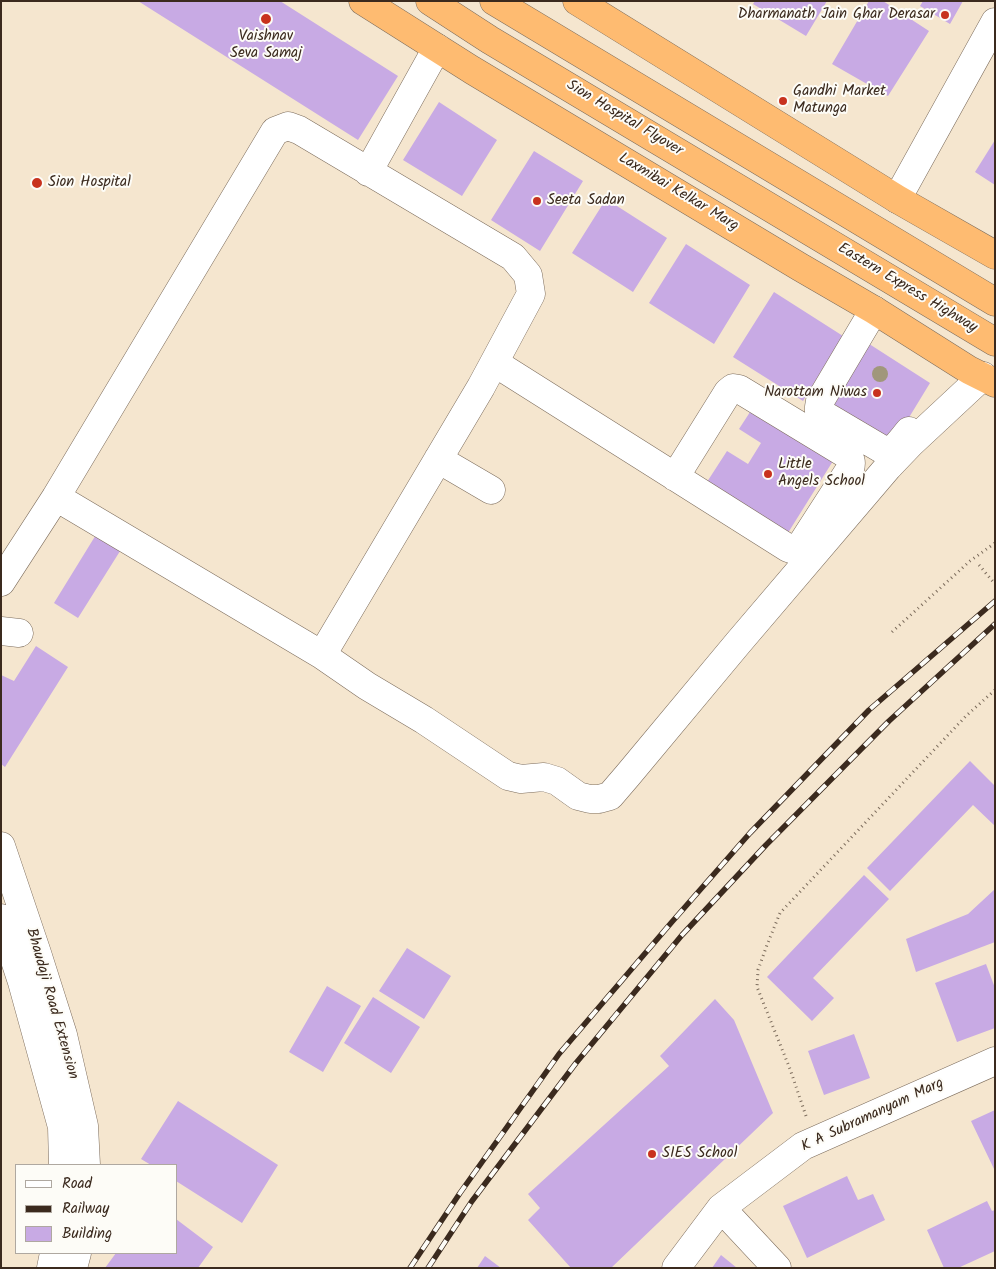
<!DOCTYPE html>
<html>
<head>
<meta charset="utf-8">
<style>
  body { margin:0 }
  #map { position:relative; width:996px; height:1269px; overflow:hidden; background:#f5e6cf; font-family:Kalam,sans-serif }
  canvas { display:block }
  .frame { position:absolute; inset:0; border:2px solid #3b2a1e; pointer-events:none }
  .legend { position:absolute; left:15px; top:1164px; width:162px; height:90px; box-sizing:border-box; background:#fdfcf7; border:1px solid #afa8a0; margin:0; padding:6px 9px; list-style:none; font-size:15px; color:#3b2a1e }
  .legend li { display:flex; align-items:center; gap:10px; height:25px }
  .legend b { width:25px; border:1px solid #afa8a0 }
</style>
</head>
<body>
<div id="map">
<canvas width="996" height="1269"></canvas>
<div class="frame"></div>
<ul class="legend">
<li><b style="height:6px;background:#fff"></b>Road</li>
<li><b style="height:6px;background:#3b2a1e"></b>Railway</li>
<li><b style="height:14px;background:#c8aae4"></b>Building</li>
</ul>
</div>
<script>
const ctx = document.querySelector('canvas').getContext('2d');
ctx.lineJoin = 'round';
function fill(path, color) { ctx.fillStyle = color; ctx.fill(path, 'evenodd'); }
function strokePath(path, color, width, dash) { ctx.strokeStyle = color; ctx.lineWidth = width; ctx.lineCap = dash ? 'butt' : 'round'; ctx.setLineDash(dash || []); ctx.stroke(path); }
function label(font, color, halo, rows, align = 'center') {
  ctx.font = font + ' Kalam,sans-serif'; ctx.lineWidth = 4; ctx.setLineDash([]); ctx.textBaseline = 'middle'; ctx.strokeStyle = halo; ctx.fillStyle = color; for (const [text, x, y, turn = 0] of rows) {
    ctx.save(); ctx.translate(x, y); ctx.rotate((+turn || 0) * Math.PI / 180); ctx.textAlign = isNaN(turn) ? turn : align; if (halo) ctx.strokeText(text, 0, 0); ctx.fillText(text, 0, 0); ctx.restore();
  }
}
fill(new Path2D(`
  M138,1h142l118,75 -40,64z
  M755,1h72l-21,35 -53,-32z
  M869,1h14l46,30 -41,65 -56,-32z
  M923,1h40l-13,23 -30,-18z
  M439,102l58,38 -35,56 -59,-36z
  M995,140v45l-20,-13z
  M534,151l49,30 -43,70 -49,-31z
  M606,199l61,39 -34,54 -61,-39z
  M686,244l64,41 -36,59 -65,-41z
  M774,292l69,44 -40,65 -70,-44z
  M863,340l67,43 -39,64 -68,-43z
  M752,409l81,52 -47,75 -81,-51 22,-34 21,13 13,-21 -22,-14z
  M102,525l25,15 -49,78 -24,-15z
  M36,646l32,21 -63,100 -4,-3v-89l13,6z
  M970,761l25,25v40l-22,-21 -83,86 -23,-23z
  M864,875l25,24 -76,79 21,20 -22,23 -45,-44z
  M995,889v53l-79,30 -10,-33 62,-25z
  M407,948l44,28 -27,43 -45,-28z
  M986,964l9,24v40l-38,14 -22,-59z
  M327,986l34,20 -38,66 -34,-20z
  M373,997l47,30 -29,46 -47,-30z
  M715,999l19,21 39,93 -162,155h-40l-43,-48 12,-12 -12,-14 141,-128 -9,-10z
  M854,1034l16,44 -46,17 -16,-44z
  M178,1101l100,64 -36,58 -66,-42v-16h-25l-10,-6z
  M995,1110v61l-24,-50z
  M847,1176l11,24 15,-6 12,26 -78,38 -24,-52z
  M987,1201l5,10 3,-1v41l-37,17h-14l-17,-38z
  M176,1219l37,28 -15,21h-93l11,-15h60z
  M721,1255l16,13h-25z
  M485,1256l16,12h-24z`), '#c8aae4');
const minor = new Path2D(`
  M368,172l69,-124
  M897,199l98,-177
  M874,310l-54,91 -1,6v5l66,39c10,0 17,-12 24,-20
  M495,363l293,185 6,2 5,-2 51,-79c2,-7 1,-10 -4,-15l-107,-65 -6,-1 -5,4 -53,85
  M438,459l53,31
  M56,497l266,158 45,31 57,34 84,56 13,3 23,-2 13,4 21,15 12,3h9l11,-3 18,-21 110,-132 150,-176 22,-23 73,-68
  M1,582l55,-85 219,-366 13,-5 11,4 214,127 15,18 3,19 -50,93 -159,268
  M1,631l18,2
  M1,846l36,107 26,82 21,91 2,39
  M1,918l21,64 40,145 1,38
  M721,1208l56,60
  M51,1268l3,-15
  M73,1268l4,-15
  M676,1268l45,-60 82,-62 192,-85`);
const highway = new Path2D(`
  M363,1l109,69 328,197 74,43 95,60 26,13
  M430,1l60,39 505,302
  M494,1l501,301
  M577,1l320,198 98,56`);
strokePath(minor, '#7c6c5c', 29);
strokePath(highway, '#7c6c5c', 29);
strokePath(new Path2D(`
  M979,565l16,19
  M892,632l78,-71 25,-18
  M806,1116l-16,-47 -33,-82 1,-17 9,-25 13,-32 186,-197 29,-26`), '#7c6c5c', 3, [1, 4]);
strokePath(minor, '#fff', 28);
strokePath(highway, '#febb71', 28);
const rail = new Path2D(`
  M410,1268l50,-75 99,-139 112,-131 79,-90 119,-123 126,-109
  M428,1268l44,-67 104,-138 106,-128 84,-90 123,-124 106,-97`);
strokePath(rail, '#3b2a1e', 5.5);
strokePath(rail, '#fdfcf7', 4, [11]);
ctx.fillStyle = '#a0977b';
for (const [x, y] of [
  [880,374]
]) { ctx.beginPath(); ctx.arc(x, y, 8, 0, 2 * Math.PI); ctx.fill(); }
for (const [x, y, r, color] of [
  [945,15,5,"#c8321e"],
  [266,19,6,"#c8321e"],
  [783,101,5,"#c8321e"],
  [37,183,6,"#c8321e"],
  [537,201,5,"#c8321e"],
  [877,393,5,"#c8321e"],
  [768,474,5,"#c8321e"],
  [652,1154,5,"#c8321e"]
]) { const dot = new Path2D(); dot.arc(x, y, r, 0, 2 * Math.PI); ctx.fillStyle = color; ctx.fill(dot); strokePath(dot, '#fdfcf7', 2); }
label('15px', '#3b2a1e', '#fdfcf7', [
  ["Dharmanath Jain Ghar Derasar",935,15,"right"],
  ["Vaishnav",266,37,"center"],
  ["Seva Samaj",266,54,"center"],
  ["Gandhi Market",793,92],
  ["Matunga",793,109],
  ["Sion Hospital",48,183],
  ["Seeta Sadan",547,201],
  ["Narottam Niwas",867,393,"right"],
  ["Little",778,465],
  ["Angels School",778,482],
  ["SIES School",662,1154]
], 'left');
label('15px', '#3b2a1e', '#fdfcf7', [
  ["Sion Hospital Flyover",624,119,31],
  ["Laxmibai Kelkar Marg",678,193,31],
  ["Eastern Express Highway",907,289,31],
  ["Bhaudaji Road Extension",51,1004,74],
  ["K A Subramanyam Marg",873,1116,-25]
]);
</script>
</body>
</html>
